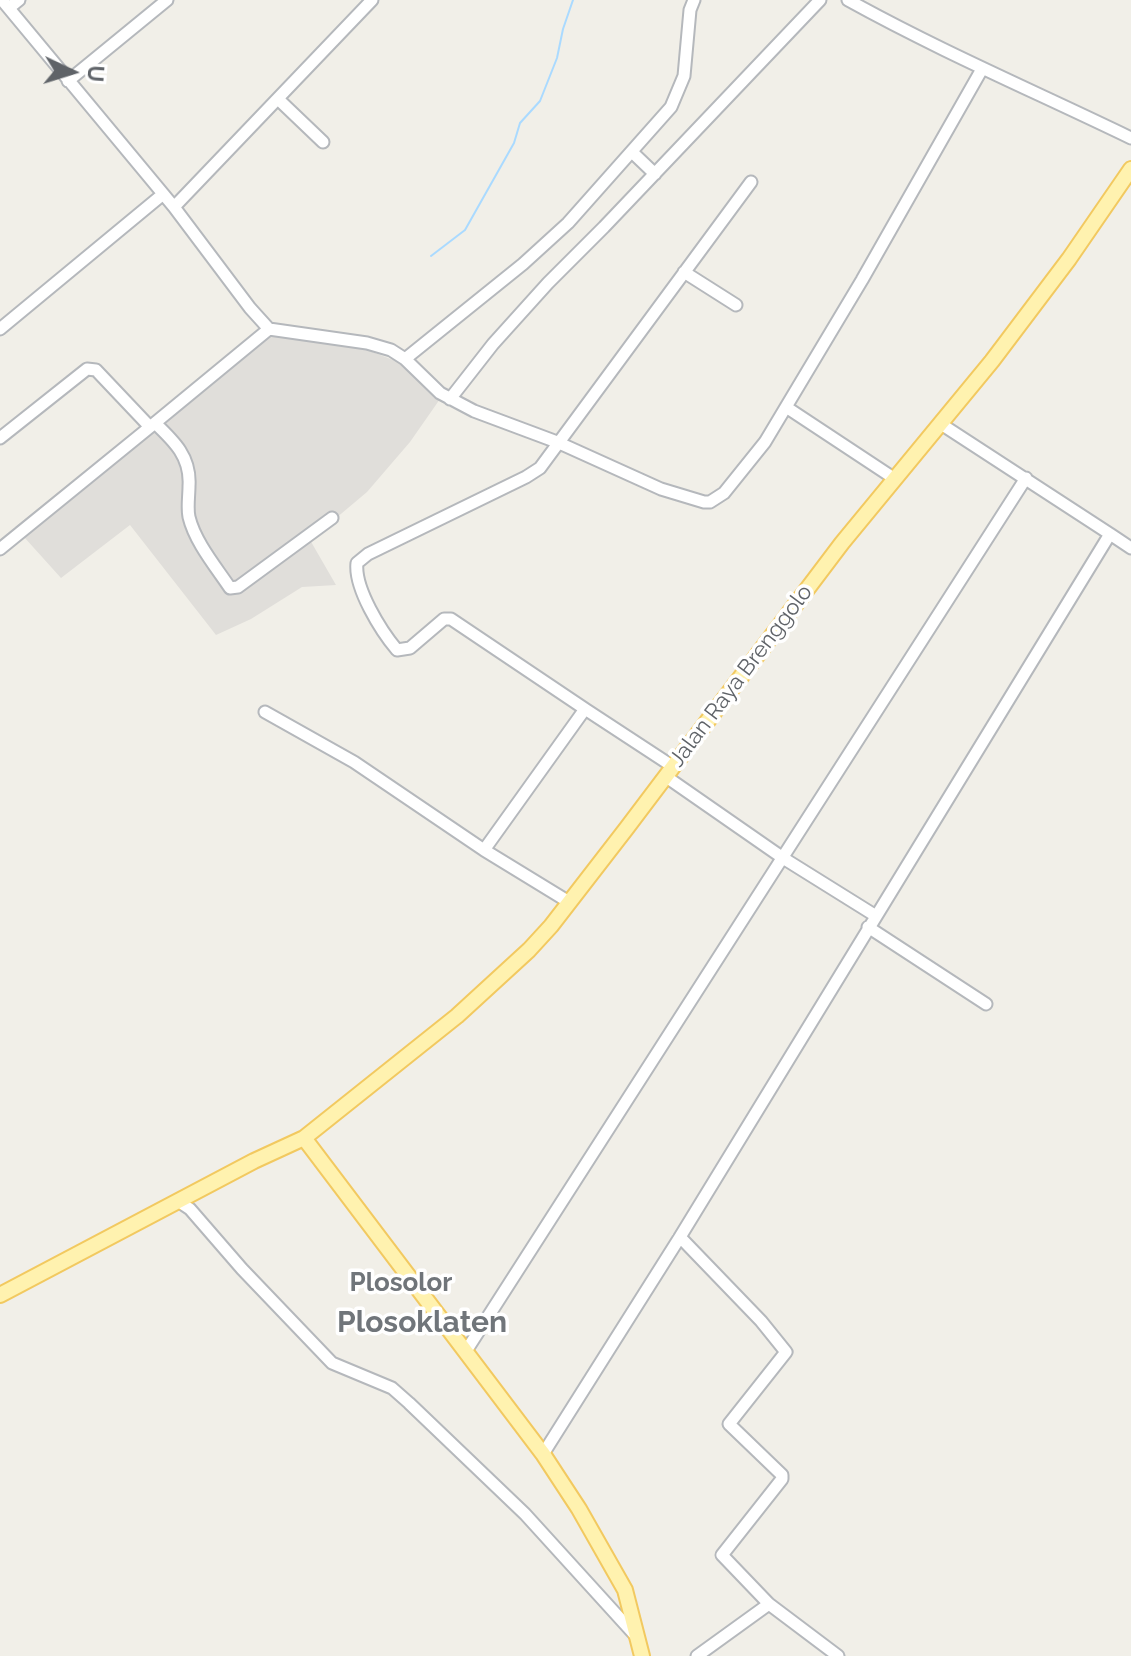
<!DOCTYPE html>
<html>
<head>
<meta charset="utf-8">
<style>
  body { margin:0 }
  #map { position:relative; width:1131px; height:1656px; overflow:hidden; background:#f1efe8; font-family:Raleway,sans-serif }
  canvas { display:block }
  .north { position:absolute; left:32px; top:32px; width:80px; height:80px; -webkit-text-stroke:6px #fff; paint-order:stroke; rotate:94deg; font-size:22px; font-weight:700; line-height:32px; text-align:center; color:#5f6368 }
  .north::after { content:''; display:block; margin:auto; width:28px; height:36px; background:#5f6368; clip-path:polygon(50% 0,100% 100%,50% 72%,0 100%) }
</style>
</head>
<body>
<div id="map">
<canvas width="1131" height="1656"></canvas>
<div class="north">U</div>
</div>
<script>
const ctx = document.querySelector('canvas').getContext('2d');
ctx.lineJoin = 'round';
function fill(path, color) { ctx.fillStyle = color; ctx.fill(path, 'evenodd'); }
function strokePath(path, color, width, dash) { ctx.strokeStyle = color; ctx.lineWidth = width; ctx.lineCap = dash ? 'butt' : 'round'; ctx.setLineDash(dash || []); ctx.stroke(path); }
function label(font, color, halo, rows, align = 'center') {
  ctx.font = font + ' Raleway,sans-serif'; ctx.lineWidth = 7; ctx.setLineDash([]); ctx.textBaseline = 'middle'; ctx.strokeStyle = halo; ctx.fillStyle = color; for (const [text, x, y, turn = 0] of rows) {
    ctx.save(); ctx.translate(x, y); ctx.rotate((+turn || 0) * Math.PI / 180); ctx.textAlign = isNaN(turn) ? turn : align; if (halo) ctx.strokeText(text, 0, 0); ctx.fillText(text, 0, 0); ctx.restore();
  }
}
fill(new Path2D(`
  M262,328l108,23 31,12 39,36 -30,43 -43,50 -57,48 26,45 -34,2 -51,32 -35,16 -86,-110 -69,53 -46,-51z`), '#e0deda');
strokePath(new Path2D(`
  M431,256l34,-26 49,-87 6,-20 20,-22 17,-43 6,-29 10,-29`), '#aadaff', 2);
const minor = new Path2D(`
  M2,0l172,207 76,101 19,21 98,14 24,7 14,9 35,34 34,18 83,31 104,47 43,13h6l14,-9 41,-51 97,-162 120,-211
  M848,0c92,51 188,92 283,138
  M9,8l10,-8
  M68,81l99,-81
  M278,99l45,43
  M632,152l23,22
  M174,207l198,-207
  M684,272l52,33
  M0,329l162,-134
  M405,359l118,-95 45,-41 103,-116 13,-31 6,-66 4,-10
  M450,399l43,-55 55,-61 56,-56 216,-227
  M786,407l109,72
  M155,423c19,18 36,34 34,63 0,10 -2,22 0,31 6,25 27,50 41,71l8,-1 94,-69
  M0,438l87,-69 9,1 54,57 119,-98
  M1110,534l21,14
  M0,549l150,-122
  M585,709l-134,-90h-7l-34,29 -13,2c-16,-19 -43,-62 -40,-87l11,-9 158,-77 14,-9 211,-286
  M265,712l89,50 130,88 85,52
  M665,776l118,82 93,58
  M484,850l101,-141 87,57
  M868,927l118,77
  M178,1201l12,8 52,60 90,94 60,25 17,15 116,111 110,121
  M680,1237l81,84 25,31 -57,72 53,51v4l-60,76 47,49 69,52
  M466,1351l560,-873
  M543,1454l137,-217 430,-703 -169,-110
  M697,1656l72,-52`);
const major = new Path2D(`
  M304,1138l239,316 36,55 46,81 17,66
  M0,1295l254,-134 50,-23 153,-122 72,-66 22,-24 75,-97 216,-286 150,-182 77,-102 62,-90`);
strokePath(minor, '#b5b8bc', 15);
strokePath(major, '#f2c960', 18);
strokePath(minor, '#fff', 11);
strokePath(major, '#fff2af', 14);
label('22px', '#5f6368', '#fff', [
  ["Jalan Raya Brenggolo",741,676,-53]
]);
label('bold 26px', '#70757a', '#fff', [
  ["Plosolor",401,1283]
]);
label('bold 30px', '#70757a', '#fff', [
  ["Plosoklaten",422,1323]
]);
</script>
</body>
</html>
